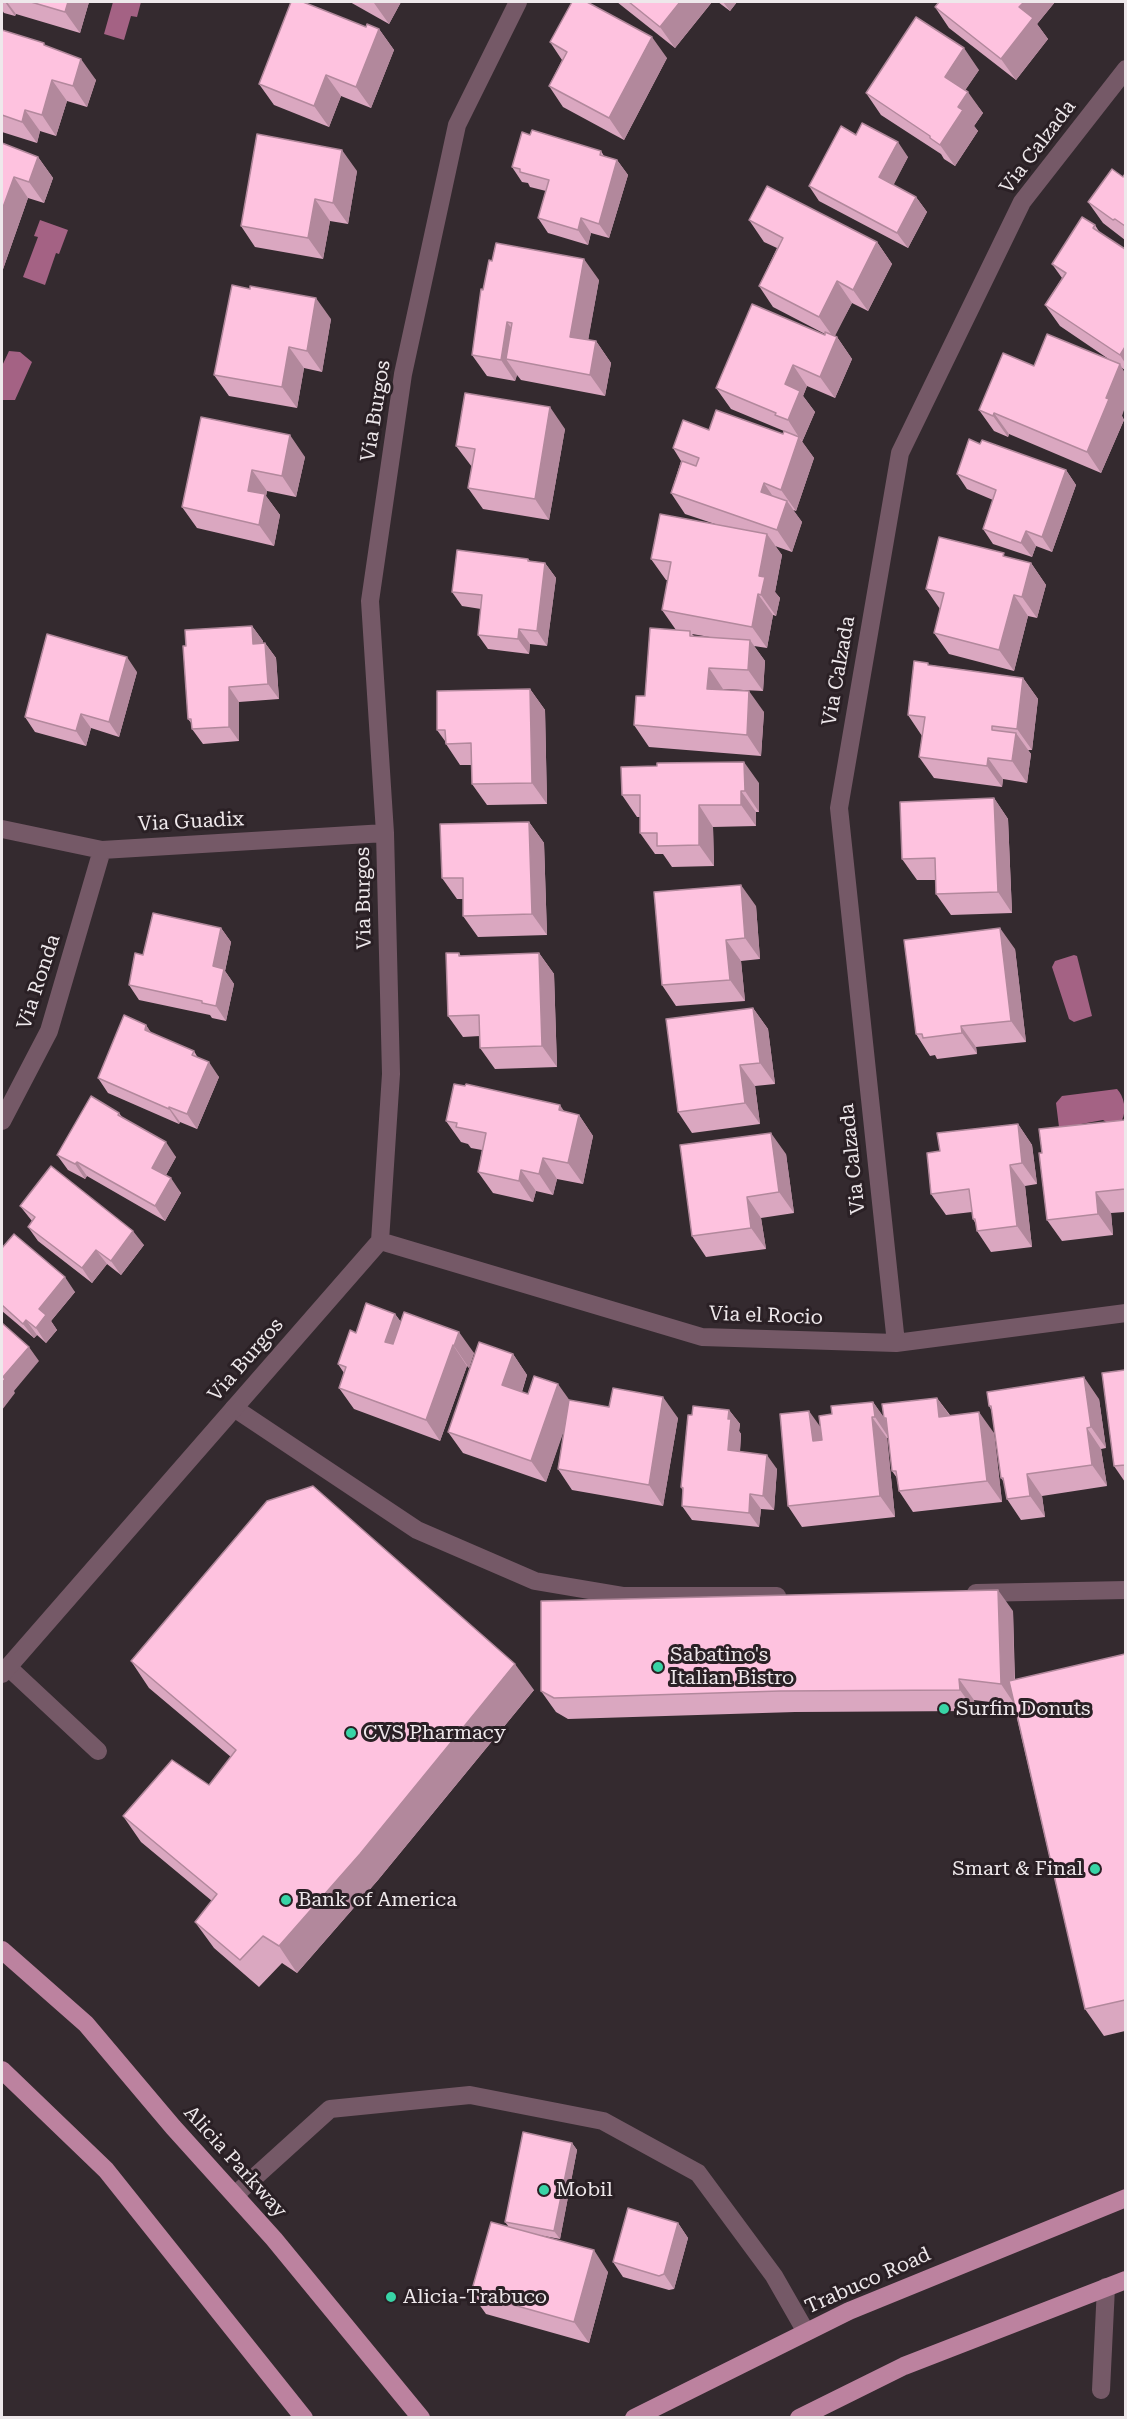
<!DOCTYPE html>
<html>
<head>
<meta charset="utf-8">
<style>
  body { margin:0 }
  #map { position:relative; width:1127px; height:2419px; overflow:hidden; background:#342a2f; font-family:"Roboto Serif",serif }
  canvas { display:block }
  .frame { position:absolute; inset:0; border:3px solid #eee8eb; pointer-events:none }
</style>
</head>
<body>
<div id="map">
<canvas width="1127" height="2419"></canvas>
<div class="frame"></div>
</div>
<script>
const ctx = document.querySelector('canvas').getContext('2d');
ctx.lineJoin = 'round';
function fill(path, color) { ctx.fillStyle = color; ctx.fill(path, 'evenodd'); }
function strokePath(path, color, width, dash) { ctx.strokeStyle = color; ctx.lineWidth = width; ctx.lineCap = dash ? 'butt' : 'round'; ctx.setLineDash(dash || []); ctx.stroke(path); }
function label(font, color, halo, rows, align = 'center') {
  ctx.font = font + ' "Roboto Serif",serif'; ctx.lineWidth = 6; ctx.setLineDash([]); ctx.textBaseline = 'middle'; ctx.strokeStyle = halo; ctx.fillStyle = color; for (const [text, x, y, turn = 0] of rows) {
    ctx.save(); ctx.translate(x, y); ctx.rotate((+turn || 0) * Math.PI / 180); ctx.textAlign = isNaN(turn) ? turn : align; if (halo) ctx.strokeText(text, 0, 0); ctx.fillText(text, 0, 0); ctx.restore();
  }
}
fill(new Path2D(`
  M113,2h28l-4,15 -6,-1 -7,24 -20,-6z
  M40,220l28,10 -9,24 -3,-1 -11,32 -22,-8 15,-40 -4,-1z
  M9,351l11,1 12,10 -17,38h-13v-34z
  M1074,955l3,1 15,60 -18,6 -5,-3 -17,-52 3,-6z
  M1117,1089c7,7 10,22 5,31l-14,3 -5,-3 -22,4 -4,5 -14,2 -4,-4 -3,-24 6,-7z`), '#a46284');
strokePath(new Path2D(`
  M234,1408l183,122 118,51 89,15h153
  M976,1593l150,-3
  M8,1667l90,84
  M235,2195l95,-86 140,-14 133,26 95,52 76,103 32,56
  M1101,2390l5,-103`), '#755967', 18);
strokePath(new Path2D(`
  M2,829l100,21 283,-17
  M2,1121l47,-90 53,-181
  M380,1241l322,96 194,6 230,-30
  M896,1343l-57,-535 61,-355 122,-251 104,-133
  M2,1674l378,-433 11,-167 -6,-241 -15,-232 33,-227 54,-249 61,-123`), '#755967', 18);
strokePath(new Path2D(`
  M2,1950l84,74 87,103 101,112 147,179
  M2,2070l104,100 198,248
  M634,2418l215,-107 277,-113
  M799,2418l105,-52 222,-86`), '#bc829f', 18);
fill(new Path2D(`
  M2,2h87l-9,31 -64,-19 -1,2 -11,-3 -2,-3z
  M350,2h51l-12,22z
  M617,2h95l-37,46z
  M718,2h19l-7,9z
  M939,2h116l-18,22 11,15 -32,41 -67,-52 -14,-21z
  M366,27l13,2 15,21 -23,58 -30,-12 -12,31 -55,-22 -15,-21z
  M2,30l44,16 50,34 -9,27 -20,-6 -11,35 -16,-5 -3,12 -35,-11z
  M550,42l117,16 -43,82 -61,-33 -14,-21 13,-26z
  M979,70l-14,20 18,23 -9,13 4,5 -23,35 -11,-7 -3,-5 -60,-39 -15,-22z
  M856,135l52,22 -15,28 23,12 11,15 -19,36 -89,-47 -10,-15z
  M2,143l36,14 15,21 -9,25 -16,-5 -26,74z
  M601,151l3,5 13,4 11,15 -19,63 -18,-5 -3,12 -40,-12 -10,-15 8,-27 -16,-4 -2,-4 -6,-1 -10,-15z
  M357,171l-9,53 -18,-3 -7,38 -68,-12 -14,-21z
  M1125,174v66l-22,-17 -15,-21 35,-25z
  M749,220l128,22 15,22 -24,47 -16,-8 -18,33 3,1 15,22 -17,39 -28,-12 -4,10 12,16 -13,30 12,16 -18,53 -3,-1 9,12 -10,30 -17,-6 7,9 -7,37 5,6 -4,18 -3,-1 -6,33 -13,-2 11,15 -2,30 -40,-2v1l41,22 -3,44 -112,-9 -15,-22 11,-29 31,-66 -14,-20 6,-30h-2l-15,-21 64,-35 -30,-10 -14,-21 10,-32 -8,-13 36,-18 74,4 1,-3 -53,-22 -15,-21 109,-53v-1l-52,-27 -14,-21 18,-38 -13,-6zM692,634l18,3 -16,-1z
  M1095,225l5,8 25,16v121l-3,-2v48l2,4 -23,53 -92,-39 -1,3 -14,-6 -15,-21 55,-44 79,-4 -53,-36 -15,-21 17,-27 -10,-14z
  M599,280l-11,60 8,1 15,22 -6,33 -84,-16 -4,-5 -2,6 -28,-5 -15,-21 11,-65z
  M331,319l-9,53 -18,-4 -7,40 -68,-12 -15,-21z
  M201,417l104,40 -9,40 -29,-6 -1,5 14,19 -6,31 -77,-18 -15,-21z
  M565,429l-16,91 -66,-11 -15,-21 4,-21 -16,-21z
  M980,444l86,26 10,15 -24,67 -16,-6 -4,11 -39,-13 -10,-15 10,-29 -26,-11 -10,-15z
  M1007,557l24,6 15,22 -9,33 -9,-2 -14,55 -65,-17 -15,-21 6,-24 -14,-20z
  M528,559l2,2 15,2 11,15 -9,68 -17,-2 -1,10 -41,-5 -10,-14 3,-26 -19,-3 -10,-14z
  M252,626l11,15v3l2,-1 11,15 3,41 -40,3v39l-36,3 -11,-15v-5l-4,-5 -2,-73z
  M930,665l93,13 15,21 -6,51h-4l3,4 -4,29 -24,-4 -1,8 -68,-9 -15,-21 3,-21 -14,-21z
  M137,672l-18,65 -28,-9 -5,18 -51,-14 -10,-15z
  M530,689l15,21 2,94 -60,1 -15,-21v-19h-12l-14,-21 -1,-3 -8,-11z
  M759,783v29h-3v14l-43,1 1,39 -42,1 -9,-13h-8l-15,-21v-16h-3l-15,-22z
  M994,798l14,21 4,94 -61,2 -15,-21v-14h-19l-15,-21z
  M529,822l15,21 3,92 -69,2 -15,-21v-17h-6l-15,-21z
  M756,906l4,53 -19,2 4,40 -69,5 -14,-21z
  M221,928l10,14 -6,29 9,13 -8,37 -14,-3 -2,-3 -71,-15 -10,-15 14,-30z
  M1015,949l11,93 -50,5 1,7 -40,5 -2,-4 -5,1 -14,-22z
  M459,953l2,3 78,-3 15,21 3,93 -62,2 -15,-21v-12l-17,1 -15,-21z
  M753,1008l15,21 7,55 -20,2 5,38 -68,9 -14,-21z
  M146,1025l5,8 43,18 4,7 21,19 -22,52 -17,-7 -1,2 -71,-31 -10,-15z
  M565,1112l14,3 14,21 -10,48 -26,-5 -4,16 -17,-4 -3,11 -40,-9 -15,-21 4,-22 -11,-2 -3,-4 -7,-2 -15,-21z
  M119,1113l4,5 53,39 -10,18 15,18 -16,28 -78,-45 -2,3 -17,-9 -11,-15z
  M1125,1120v92l-14,1 2,22 -51,6 -15,-21 -5,-67z
  M1018,1124l14,21 5,39 -12,2 7,61 -41,5 -14,-21 -1,-7 -3,-5 -1,-7 -26,3 -15,-21 9,-43z
  M786,1154l8,59 -33,5 5,31 -60,8 -14,-21z
  M20,1206l124,39 -23,30 -14,-11 -15,19 -54,-42 -10,-14 4,-6z
  M2,1248l73,44 -24,29 6,9 -11,13 -9,-8 -3,3 -32,-27z
  M395,1314l6,8 73,31 -5,15 -2,-2 -27,75 -86,-32 -15,-21 5,-15 -6,-9 18,-31z
  M513,1354l14,21 -5,17 6,2 150,24 -15,88 -91,-16 -14,-21 6,-40 -18,53 -83,-29 -15,-21z
  M1125,1370v112l-11,-16z
  M937,1398l13,17 44,18 8,69 -89,10 -14,-21 -2,-13 -5,-7 -3,-33h-2l8,79 -93,10 -14,-21 32,-79 12,-13 41,-12 11,16z
  M1099,1399l7,49 -5,1 6,37 -65,10 3,21 -24,3 -14,-21 -3,-17 -3,-4 -9,-67 -3,-5z
  M729,1410l11,14 -1,7 2,3 -1,18 37,17 -3,41 -13,-1 -2,18 -67,-7 -10,-14 1,-15 -2,-4 11,-72z
  M1013,1611l2,69 110,-26v377l-21,5 -19,-27 -71,-304 -40,-5 1,11 -180,1 -227,7 -12,-7 -15,-21z
  M131,1661l403,29 -156,190 -81,93 -15,-10 -23,24 -45,-39 -19,-26 17,-21 -71,-59 -18,-26 86,-31 22,-28 -82,-69z
  M572,2143l5,7 -17,89 -27,-5 75,38 -19,71 -103,-29 -15,-21 38,-66 -4,-5z
  M678,2223l10,15 -14,51 -5,1 -46,-13 -10,-15z`), '#daa7c0');
fill(new Path2D(`
  M5,2h2l9,12 -1,2z
  M68,2h21l-9,31 -15,-21z
  M375,2h26l-12,22 -15,-21z
  M680,2h32l-37,46 -15,-21z
  M723,2h14l-7,9z
  M1024,2h31l-18,22 11,15 -32,41 -15,-21 18,-52z
  M379,29l15,21 -23,58 -15,-21z
  M652,37l15,21 -43,82 -15,-22z
  M964,48l15,22 -19,28 -15,-21z
  M81,59l15,21 -9,27 -14,-21z
  M326,75l15,21 -12,31 -15,-21z
  M52,80l15,21 -11,35 -14,-21z
  M968,92l15,21 -9,13 4,5 -23,35 -15,-21 18,-38z
  M25,110l15,21 -3,12 -15,-21z
  M898,142l10,15 -18,35 -11,-15z
  M342,150l15,21 -9,53 -15,-21z
  M38,157l15,21 -9,25 -15,-21z
  M617,160l11,15 -19,63 -10,-14z
  M14,177l14,21 -26,74v-62z
  M916,197l11,15 -19,36 -11,-15z
  M315,199l15,22 -7,38 -15,-21z
  M581,218l10,15 -3,12 -10,-15z
  M877,242l15,22 -24,47 -15,-21z
  M584,259l15,21 -14,78 -15,-21z
  M837,281l15,22 -18,35 -15,-21z
  M316,298l15,21 -9,53 -15,-21z
  M507,322l15,21 -16,16 11,16 -2,6 -14,-21z
  M837,337l15,22 -17,39 -15,-21z
  M596,341l15,22 -6,33 -15,-21z
  M289,347l15,21 -7,40 -15,-21z
  M1125,347v16l-5,-8z
  M1120,364l5,9v34l-3,9 2,4 -23,53 -14,-21 19,-54z
  M793,365l14,21 -4,10 12,16 -13,30 -14,-22 -3,-36z
  M550,407l15,22 -16,91 -14,-21z
  M994,413l15,21 -1,3 -15,-21z
  M290,435l15,22 -9,40 -14,-21z
  M799,437l15,21 -18,53 -15,-21z
  M252,470l15,21 -1,5 14,19 -6,31 -15,-21 -11,-34z
  M1066,470l10,15 -24,67 -10,-15z
  M764,483l14,21 -17,-12z
  M787,501l15,21 -10,30 -15,-22z
  M1026,531l10,15 -4,11 -11,-14z
  M767,534l15,21 -7,37 5,6 -4,18 -15,-21 -2,-19z
  M545,563l11,15 -9,68 -10,-15z
  M1031,563l15,22 -9,33 -15,-21z
  M758,594l15,21 -6,33 -15,-21z
  M1014,595l14,21 -14,55 -15,-21z
  M252,626l11,15 1,18 -11,-15z
  M519,629l11,15 -1,10 -11,-15z
  M750,640l15,21 -2,30 -15,-21z
  M265,643l11,15 3,41 -11,-15z
  M127,657l10,15 -18,65 -10,-15z
  M709,668l14,21 -1,21 -15,-21z
  M1023,678l15,21 -6,51 -15,-21z
  M229,687l10,15v39l-10,-14z
  M530,689l15,21 2,94 -15,-21z
  M749,691l15,21 -3,44 -14,-21z
  M81,714l10,14 -5,18 -10,-15z
  M1016,733l15,21 -4,29 -15,-22z
  M988,758l15,21 -1,8 -15,-21z
  M744,762l15,21v29l-14,-21z
  M741,791l15,21v14l-15,-21z
  M994,798l14,21 4,94 -14,-21z
  M699,805l14,22 1,39 -15,-21z
  M529,822l15,21 3,92 -15,-21z
  M741,885l15,21 4,53 -15,-21z
  M221,928l10,14 -6,29 9,13 -8,37 -10,-15 -3,-40z
  M1000,928l15,21 11,93 -15,-21z
  M726,940l15,21 4,40 -15,-21z
  M539,953l15,21 3,93 -15,-21z
  M753,1008l15,21 7,55 -15,-21z
  M146,1025l10,15 -11,-10z
  M961,1026l15,21 1,7 -15,-21z
  M209,1062l10,15 -22,52 -10,-15z
  M740,1065l15,21 5,38 -15,-21z
  M560,1105l14,21 -15,-16z
  M169,1107l11,15 -1,2 -10,-15z
  M579,1115l14,21 -10,48 -15,-21z
  M1018,1124l14,21 5,39 -15,-21z
  M771,1133l15,21 8,59 -15,-21z
  M166,1142l10,15 -14,25 -10,-14z
  M543,1158l14,21 -4,16 -14,-21z
  M77,1162l10,14 -2,3 -10,-15z
  M1010,1165l15,21 7,61 -15,-21z
  M521,1170l15,21 -3,11 -14,-21z
  M171,1178l10,15 -16,28 -10,-15z
  M1096,1192l15,21 2,22 -15,-21z
  M747,1197l14,21 5,31 -15,-21z
  M133,1231l11,14 -23,30 -10,-14z
  M96,1250l11,14 -15,19 -10,-15z
  M65,1277l10,15 -24,29 6,9 -11,13 -10,-15 3,-19z
  M395,1314l15,21 -11,28 -14,-21z
  M26,1320l11,15 -3,3 -11,-14z
  M459,1332l15,21 -5,15 -15,-22z
  M453,1345l14,21 -27,75 -14,-21z
  M29,1347l10,14 -25,30 1,2 -13,17v-27l1,-6z
  M513,1354l14,21 -10,31 -15,-21z
  M1084,1377l15,22 7,49 -15,-21z
  M558,1384l15,21 -27,77 -15,-21z
  M663,1397l15,21 -15,88 -14,-21z
  M937,1398l15,21 -13,-2z
  M873,1402l15,21 1,15 -14,-21z
  M729,1410l11,14 -1,7 2,3 -2,31 -11,-15v-31z
  M809,1411l15,21 3,30 -14,-21z
  M979,1412l15,21 8,69 -15,-21z
  M872,1417l15,21 8,79 -15,-21z
  M1087,1428l14,21 6,37 -15,-21z
  M767,1455l10,14 -3,41 -11,-14z
  M1027,1474l15,22 3,21 -15,-21z
  M750,1494l11,15 -2,18 -10,-14z
  M998,1590l15,21 2,94 -14,-21z
  M515,1664l19,26 -156,190 -81,93 -18,-27z
  M959,1679l15,21 1,11 -15,-21z
  M572,2143l5,7 -17,89 -6,-8z
  M678,2223l10,15 -14,51 -10,-15z
  M594,2250l14,22 -19,71 -15,-21z`), '#b2889c');
const building = new Path2D(`
  M31,2h37l-3,10z
  M291,2h12l63,25 1,-3 12,5 -23,58 -30,-12 -12,31 -55,-22z
  M572,2h15l65,35 -43,81 -60,-32 18,-34 -17,-10z
  M629,2h51l-20,25z
  M939,2h85l-5,5 14,11 -32,41 -66,-52z
  M916,17l48,31 -19,29 23,15 -10,15 5,3 -23,35 -10,-7v-2l-64,-43z
  M2,30l42,13v2l37,14 -8,27 -21,-6 -10,35 -17,-5 -3,12 -20,-7z
  M862,123l36,19 -19,35 37,20 -19,36 -88,-47 32,-60 15,9z
  M532,130l69,21 -1,4 17,5 -18,64 -18,-6 -3,12 -40,-12 11,-38 -29,-8v-3l-8,-2 10,-35 8,3z
  M257,134l85,16 -9,53 -18,-4 -7,39 -67,-12z
  M2,143l36,14 -9,25 -15,-5 -12,33z
  M1112,169l11,8 2,-3v52l-10,-7 -2,1 -25,-18z
  M767,186l110,56 -24,48 -16,-9 -18,36 -60,-31 24,-48 -34,-18z
  M1082,217l13,8 -2,3 32,21v98l-5,8 -75,-50 21,-32 -14,-9z
  M496,243l88,16 -14,78 26,4 -6,34 -84,-16 6,-36 -5,-1 -6,38 -29,-5 9,-66 2,1 6,-30 3,1z
  M232,285l18,4v-3l66,12 -9,53 -18,-4 -7,40 -68,-12z
  M752,304l73,31v-3l12,5 -17,40 -27,-12 -8,19 15,7 -12,29 -13,-5 1,-2 -60,-25z
  M1047,334l73,30 -14,34 3,1 -22,53 -93,-39 -1,3 -14,-6 24,-57 31,13z
  M465,393l85,14 -15,92 -67,-11 7,-39 -19,-3z
  M716,410l67,24 1,-3 15,6 -18,53 -17,-7 -3,9 26,9 -10,29 -106,-37 11,-32 14,5 3,-8 -26,-10 10,-28 26,10z
  M201,417l89,18 -8,41 -30,-6 -4,21 17,3 -6,31 -77,-18z
  M969,439l11,5 2,-4 84,30 -24,67 -16,-6 -5,12 -38,-14 13,-39 -39,-16z
  M660,514l107,20 -8,42 6,1 -4,18 -3,-1 -6,33 -90,-17 9,-48 -20,-3z
  M939,537l65,16 -1,3 28,7 -9,34 -8,-2 -15,55 -65,-17 10,-40 -18,-4z
  M457,550l71,9v2l17,2 -8,68 -18,-2 -1,10 -40,-4 4,-40 -30,-3z
  M252,626l1,18 12,-1 3,41 -39,3v40l-37,2 -1,-10h-3l-5,-73h3l-1,-16z
  M650,628l40,3v5l60,4 -2,30 -39,-2 -2,21 42,2 -2,44 -113,-10 2,-29h9z
  M47,634l80,23 -18,65 -28,-8 -5,17 -51,-14z
  M914,661l14,2v2l95,13 -6,51 -25,-3v4l24,3 -4,28 -24,-3 -1,8 -68,-9 6,-40 -17,-2z
  M530,689l2,94 -60,1 -1,-41 -25,1 -1,-14h-8v-39z
  M744,762l1,29h-4v14h-42v40l-42,1v-13h-17v-38h-18l-1,-28 36,-1v-3z
  M994,798l4,94 -62,2 -1,-36 -33,1 -2,-57z
  M529,822l3,92 -69,2v-38h-21l-2,-54z
  M741,885l4,53 -19,2 4,40 -68,5 -8,-93z
  M153,913l68,15 -8,38 11,3 -8,37 -14,-3v-2l-73,-16 6,-32 8,2z
  M1000,928l11,93 -50,5 1,7 -39,5 -1,-4h-6l-12,-94z
  M446,953h13v3l80,-3 3,93 -62,2 -1,-33 -31,1z
  M753,1008l7,55 -20,2 5,38 -67,9 -12,-93z
  M124,1015l22,10 -1,5 49,21 -2,4 17,7 -22,52 -18,-7v2l-71,-31z
  M454,1084l11,2 1,-2 94,21 -1,5 20,5 -11,48 -25,-5 -4,16 -18,-4 -2,11 -41,-9 8,-39 -30,-6 1,-4 -11,-2z
  M91,1096l28,17 -1,2 48,27 -14,26 19,10 -16,28 -78,-44 -2,2 -18,-9z
  M1125,1120v69l-29,3 2,22 -51,6 -8,-67h3l-3,-24z
  M1018,1124l4,39 -12,2 7,61 -40,5 -2,-12h-2l-4,-30 -38,5 -4,-41 13,-2 -3,-18z
  M771,1133l8,59 -32,5 4,31 -59,8 -12,-91z
  M51,1166l82,65 -22,30 -15,-11 -14,18 -54,-41 7,-10 -15,-11z
  M14,1234l51,43 -26,32 7,6 -10,13 -10,-8 -3,4 -21,-19v-57z
  M366,1303l29,11 -10,28 8,2 11,-32 55,20 -5,14 -1,-1 -27,75 -87,-32 7,-21 -8,-3 12,-34 6,3z
  M2,1323l27,24 -26,30 2,2 -3,4z
  M479,1342l34,12 -11,31 26,9 6,-18 24,8 -27,77 -83,-29z
  M1125,1370v95l-11,1 -12,-93z
  M1084,1377l7,50 -4,1 5,37 -65,9 3,22 -23,3 -4,-21h-2l-10,-72h-2l-2,-14z
  M613,1388l50,9 -14,88 -91,-16 11,-69 40,7z
  M937,1398l2,19 40,-5 8,69 -88,10 -3,-20h-4l-6,-53h-2l-2,-14z
  M873,1402l2,15h-3l8,79 -92,10 -8,-92 29,-3 4,30 9,-1 -3,-24 13,-2 -1,-8z
  M693,1406l36,4 -1,9h3l-3,31 39,5 -4,41 -13,-2 -1,19 -67,-7 1,-18 -2,-1 7,-72h4z
  M313,1486l202,178 -155,190 -81,92 -16,-10 -23,24 -45,-38 22,-28 -94,-78 49,-56 37,25 27,-35 -105,-89 136,-160z
  M998,1590l3,94 -42,-5 1,11 -180,1 -226,7 -13,-7v-90z
  M1125,1654v346l-40,9 -76,-328z
  M523,2132l49,11 -18,88 -49,-9z
  M628,2208l50,15 -14,51 -5,2 -46,-14z
  M491,2222l103,28 -20,72 -103,-29z`);
fill(building, '#fec2df');
strokePath(building, '#b2889c', 1.5);
for (const [x, y, r, color] of [
  [658,1667,6,"#38d4a6"],
  [944,1709,6,"#38d4a6"],
  [351,1733,6,"#38d4a6"],
  [1095,1869,6,"#38d4a6"],
  [286,1900,6,"#38d4a6"],
  [544,2190,6,"#38d4a6"],
  [391,2297,6,"#38d4a6"]
]) { const dot = new Path2D(); dot.arc(x, y, r, 0, 2 * Math.PI); ctx.fillStyle = color; ctx.fill(dot); strokePath(dot, '#2a2025', 2); }
label('20px', '#eee8eb', '#2a2025', [
  ["Via Calzada",1038,147,-53],
  ["Via Burgos",376,411,-81],
  ["Via Calzada",839,671,-80],
  ["Via Guadix",191,822,-3],
  ["Via Burgos",364,898,-91],
  ["Via Ronda",39,982,-72],
  ["Via Calzada",853,1159,-96],
  ["Via el Rocio",766,1316,2],
  ["Via Burgos",246,1360,-49],
  ["Alicia Parkway",235,2162,48],
  ["Trabuco Road",868,2281,-24]
]);
label('20px', '#eee8eb', '#2a2025', [
  ["Sabatino's",670,1655],
  ["Italian Bistro",670,1678],
  ["Surfin Donuts",956,1709],
  ["CVS Pharmacy",363,1733],
  ["Smart & Final",1083,1869,"right"],
  ["Bank of America",298,1900],
  ["Mobil",556,2190],
  ["Alicia-Trabuco",403,2297]
], 'left');
</script>
</body>
</html>
